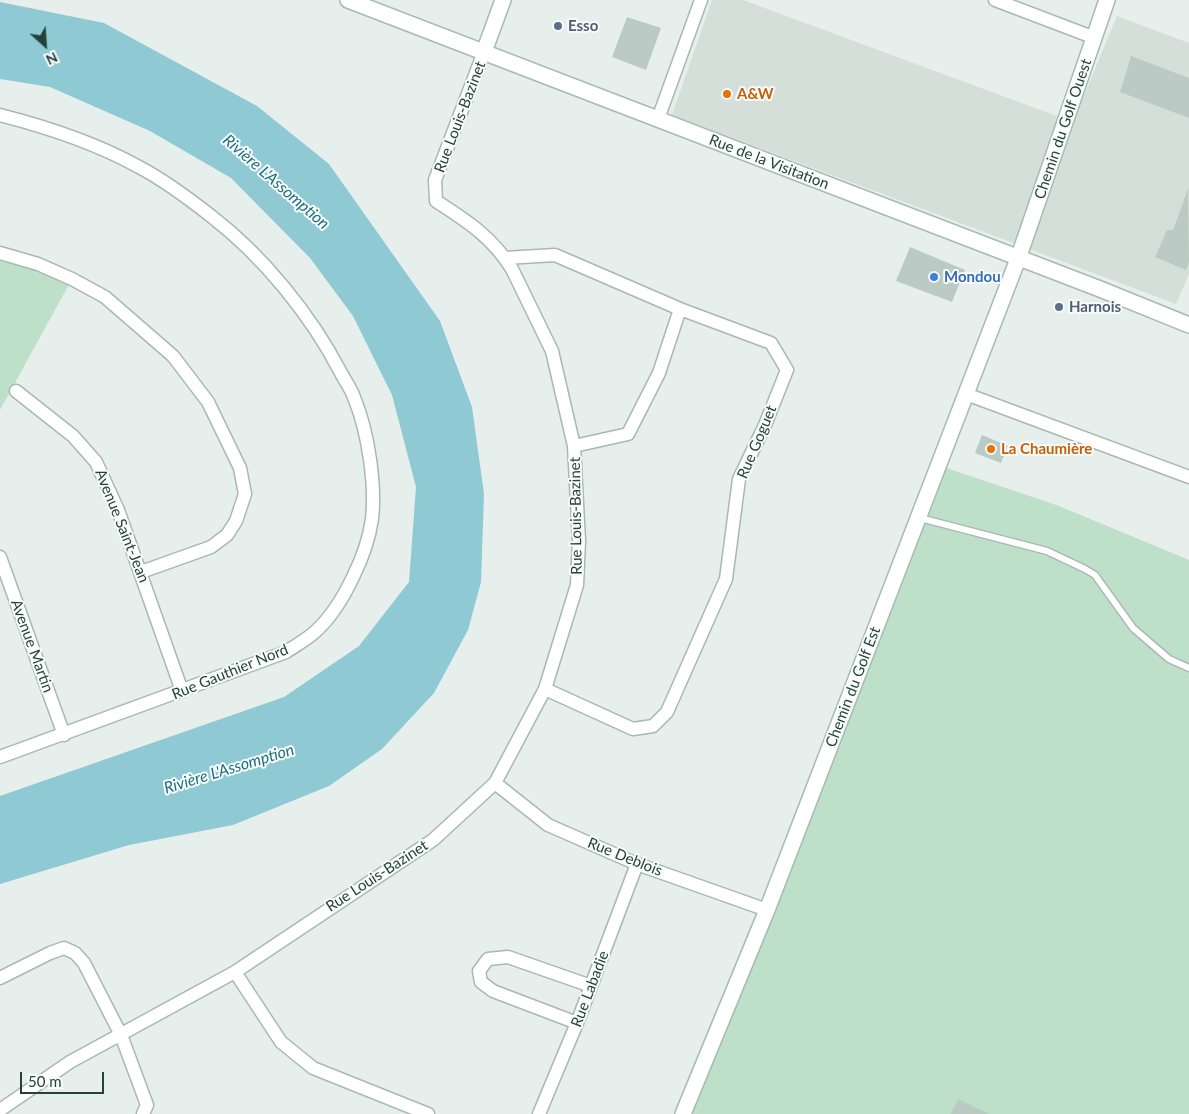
<!DOCTYPE html>
<html>
<head>
<meta charset="utf-8">
<style>
  body { margin:0 }
  #map { position:relative; width:1189px; height:1114px; overflow:hidden; background:#e6efeb; font-family:Lato,sans-serif }
  canvas { display:block }
  .north { position:absolute; left:20px; top:20px; width:50px; height:50px; -webkit-text-stroke:4px #f7fbf9; paint-order:stroke; rotate:154deg; font-size:14px; font-weight:700; line-height:20px; text-align:center; color:#24423a }
  .north::after { content:''; display:block; margin:auto; width:18px; height:22px; background:#24423a; clip-path:polygon(50% 0,100% 100%,50% 72%,0 100%) }
  .scale { position:absolute; left:20px; top:1072px; width:84px; height:22px; box-sizing:border-box; border:2px solid #24423a; border-top:0; padding-left:6px; font-size:15px; line-height:18px; white-space:nowrap; color:#24423a; -webkit-text-stroke:4px #f7fbf9; paint-order:stroke }
</style>
</head>
<body>
<div id="map">
<canvas width="1189" height="1114"></canvas>
<div class="north">N</div>
<div class="scale">50 m</div>
</div>
<script>
const ctx = document.querySelector('canvas').getContext('2d');
ctx.lineJoin = 'round';
function fill(path, color) { ctx.fillStyle = color; ctx.fill(path, 'evenodd'); }
function strokePath(path, color, width, dash) { ctx.strokeStyle = color; ctx.lineWidth = width; ctx.lineCap = dash ? 'butt' : 'round'; ctx.setLineDash(dash || []); ctx.stroke(path); }
function label(font, color, halo, rows, align = 'center') {
  ctx.font = font + ' Lato,sans-serif'; ctx.lineWidth = 4; ctx.setLineDash([]); ctx.textBaseline = 'middle'; ctx.strokeStyle = halo; ctx.fillStyle = color; for (const [text, x, y, turn = 0] of rows) {
    ctx.save(); ctx.translate(x, y); ctx.rotate((+turn || 0) * Math.PI / 180); ctx.textAlign = isNaN(turn) ? turn : align; if (halo) ctx.strokeText(text, 0, 0); ctx.fillText(text, 0, 0); ctx.restore();
  }
}
fill(new Path2D(`
  M712,0h31l330,122 44,-106 72,27v231l-13,30 -504,-189z`), '#d4dfda');
fill(new Path2D(`
  M0,253l72,26 -72,131z
  M938,465l121,41 130,54v554h-508z`), '#bfe0c8');
fill(new Path2D(`
  M0,2l104,21 153,83 72,58 111,157 32,86 12,87 -3,88 -13,48 -34,63 -52,56 -53,37 -96,39 -104,20 -129,39v-88l284,-99 75,-51 50,-64 7,-95 -24,-92 -39,-79 -43,-58 -79,-80 -81,-47 -100,-44 -50,-8z`), '#8ec9d4');
fill(new Path2D(`
  M627,17l34,11 -15,42 -34,-13z
  M1131,56l58,22v40l-69,-26z
  M1188,189l1,73 -3,8 -31,-13 12,-27h6z
  M910,247l55,23 -13,32 -56,-21z
  M982,435l26,11 -7,17 -26,-10z
  M958,1099l31,15h-38z`), '#bbcac4');
const lane = new Path2D(`
  M920,518l127,33 38,18 10,6 38,53 36,31 20,9`);
const street = new Path2D(`
  M995,0l100,38
  M0,115c47,12 96,28 139,52 25,13 49,31 72,49 52,40 100,99 130,157 5,9 11,17 14,27 13,32 21,85 17,119 -3,21 -10,40 -19,58 -9,19 -20,38 -36,53 -9,9 -21,15 -31,22l-286,105
  M658,119l43,-119
  M0,253l38,11 34,15 33,18 68,59 35,46 32,66 5,26 -9,27 -9,14 -16,12 -70,25
  M505,258l50,-3 125,54 91,34 16,27 -22,55 -26,54 -13,100 -59,133 -14,14 -20,3 -88,-40
  M16,391l57,45 23,26 22,48 64,181
  M966,394l223,83
  M574,446l54,-12 31,-61 21,-64
  M0,557l64,178
  M495,783l53,42 89,39 130,46
  M235,972l46,70 32,26 115,46
  M0,978l50,-25 14,-5 11,5 9,10 37,72 26,70 -4,9
  M577,1023l-84,-32 -12,-9 -2,-11 9,-12 20,-2 83,29
  M0,1110l70,-48 165,-90 198,-132 62,-57 50,-94 32,-104 2,-44 -5,-95 -22,-95 -40,-82c-20,-32 -45,-48 -76,-68l-1,-21 49,-128
  M539,1114l38,-91 60,-159`);
const secondary = new Path2D(`
  M348,0l752,289 89,36
  M484,52l19,-52
  M683,1114l84,-204 251,-651 89,-259`);
strokePath(lane, '#a8b8b2', 9);
strokePath(street, '#a8b8b2', 15);
strokePath(secondary, '#a4bbb3', 18);
strokePath(lane, '#fff', 6);
strokePath(street, '#fff', 12);
strokePath(secondary, '#fff', 15);
for (const [x, y, r, color] of [
  [558,26,5,"#5c6f8a"],
  [727,94,5,"#e8710a"],
  [934,277,5,"#3f7fe0"],
  [1059,307,5,"#5c6f8a"],
  [991,449,5,"#e8710a"]
]) { const dot = new Path2D(); dot.arc(x, y, r, 0, 2 * Math.PI); ctx.fillStyle = color; ctx.fill(dot); strokePath(dot, '#f7fbf9', 2); }
label('bold 15px', '#4e5e75', '#f7fbf9', [
  ["Esso",568,26],
  ["Harnois",1069,307]
], 'left');
label('bold 15px', '#c56008', '#f7fbf9', [
  ["A&W",737,94],
  ["La Chaumière",1001,449]
], 'left');
label('15px', '#24423a', '#f7fbf9', [
  ["Rue Louis-Bazinet",460,117,-69],
  ["Chemin du Golf Ouest",1063,129,-71],
  ["Rue de la Visitation",769,162,21],
  ["Rue Goguet",757,442,-67],
  ["Rue Louis-Bazinet",576,516,-91],
  ["Avenue Saint-Jean",122,526,68],
  ["Avenue Martin",32,646,70],
  ["Rue Gauthier Nord",230,672,-22],
  ["Chemin du Golf Est",853,687,-69],
  ["Rue Deblois",625,857,22],
  ["Rue Louis-Bazinet",377,876,-33],
  ["Rue Labadie",590,989,-69]
]);
label('bold 15px', '#366cbe', '#f7fbf9', [
  ["Mondou",944,277]
], 'left');
label('italic 16px', '#1c6f80', '#f7fbf9', [
  ["Rivière L'Assomption",276,182,41],
  ["Rivière L'Assomption",229,769,-17]
]);
</script>
</body>
</html>
